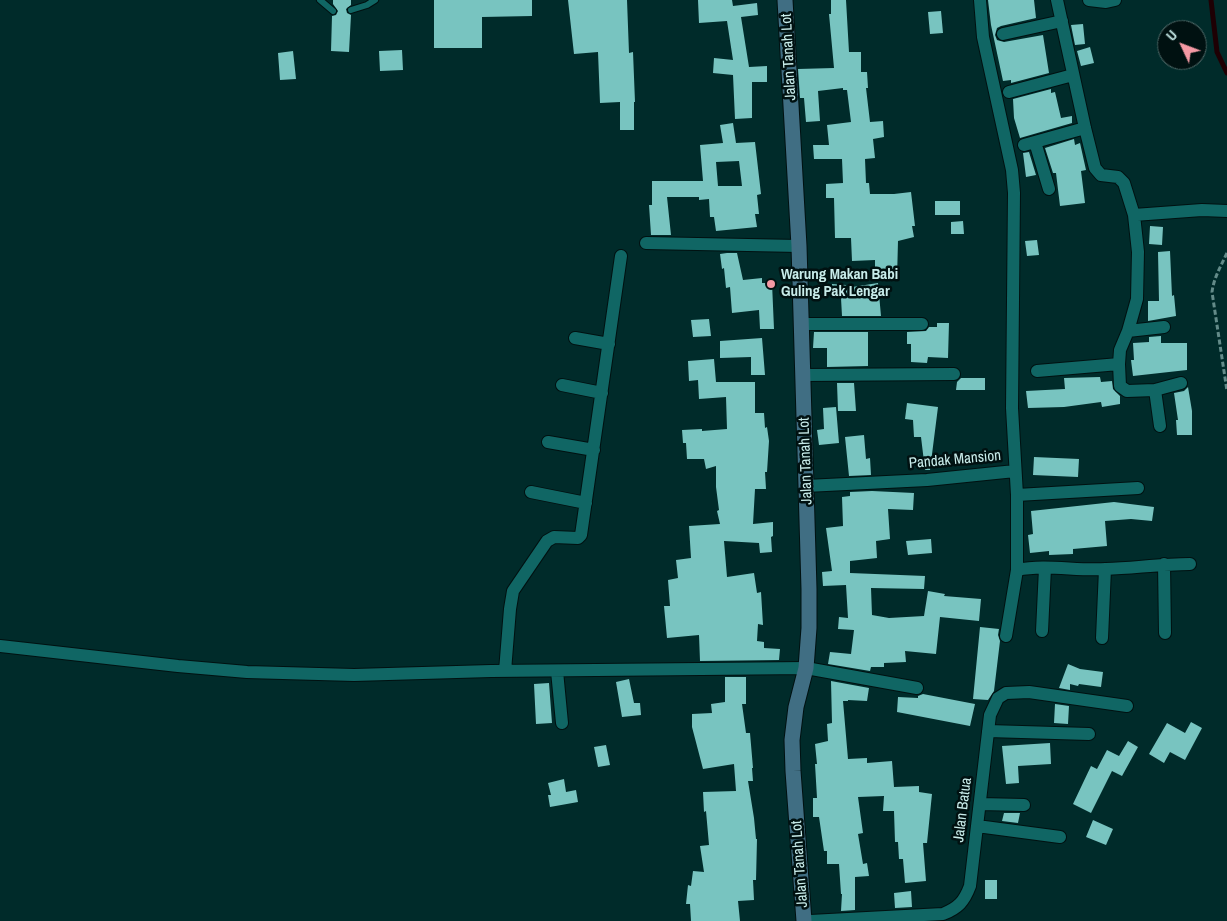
<!DOCTYPE html>
<html>
<head>
<meta charset="utf-8">
<style>
  body { margin:0 }
  #map { position:relative; width:1227px; height:921px; overflow:hidden; background:#002b2a; font-family:"Archivo Narrow",sans-serif }
  canvas { display:block }
  .north { position:absolute; left:1157px; top:20px; width:50px; height:50px; box-sizing:border-box; background:#011; border:1px solid #506968; border-radius:50%; rotate:313deg; font-size:14px; font-weight:700; line-height:20px; text-align:center; color:#c8ecea }
  .north::after { content:''; display:block; margin:auto; width:18px; height:22px; background:#f49aa5; clip-path:polygon(50% 0,100% 100%,50% 72%,0 100%) }
</style>
</head>
<body>
<div id="map">
<canvas width="1227" height="921"></canvas>
<div class="north">U</div>
</div>
<script>
const ctx = document.querySelector('canvas').getContext('2d');
ctx.lineJoin = 'round';
function strokePath(path, color, width, dash) { ctx.strokeStyle = color; ctx.lineWidth = width; ctx.lineCap = dash ? 'butt' : 'round'; ctx.setLineDash(dash || []); ctx.stroke(path); }
function fill(path, color) { ctx.fillStyle = color; ctx.fill(path, 'evenodd'); }
function label(font, color, halo, rows, align = 'center') {
  ctx.font = font + ' "Archivo Narrow",sans-serif'; ctx.lineWidth = 5; ctx.setLineDash([]); ctx.textBaseline = 'middle'; ctx.strokeStyle = halo; ctx.fillStyle = color; for (const [text, x, y, turn = 0] of rows) {
    ctx.save(); ctx.translate(x, y); ctx.rotate((+turn || 0) * Math.PI / 180); ctx.textAlign = isNaN(turn) ? turn : align; if (halo) ctx.strokeText(text, 0, 0); ctx.fillText(text, 0, 0); ctx.restore();
  }
}
strokePath(new Path2D(`
  M1211,0l6,52 10,21`), '#1e0004', 5);
fill(new Path2D(`
  M333,0h18v5l-5,4 1,4 4,2 -2,37 -18,-1 1,-35 4,-1 2,-4 -5,-7z
  M434,0h98v16l-50,1v31h-48z
  M568,0h59l2,53 4,-1 2,50h-1v28h-14v-28l-20,1 -2,-51 -24,2z
  M698,0h34l1,6 24,-3 1,12 -17,2 8,50 18,-1v16h-15v36l-17,1 -2,-44 -20,-2 1,-15 19,2 -6,-39 -28,2z
  M831,0h15l3,52h12v20h6l1,16h-2l4,34 13,-1 1,16 -11,2 2,19 -10,1 1,24h3l1,11h24l17,-2 4,34h-3l2,11 -16,4 -1,38 -22,1v-20l-23,1 -1,-23h-16l-1,-40h-8v-14l17,-1 -1,-24h-28l-1,-14h16l-2,-20 24,-3 -4,-32h-4v-2l-25,3 2,30 -14,1 -2,-24h-4l-2,-29 36,-1 -5,-54h2z
  M988,0h46l2,18 -35,8 -4,2 -2,7 2,5 7,2 39,-7 6,38 -38,10v-3l-8,1 -12,-56z
  M941,11l2,22 -13,1 -2,-22z
  M1083,24l2,20 -10,1 -4,-20z
  M1090,47l4,16 -13,3 -4,-15z
  M402,50l1,20 -23,1 -1,-20z
  M293,51l3,28 -16,1 -2,-27z
  M1051,89v4l4,-1 6,26 11,-2v7l-52,15 -6,-20 -1,-19z
  M733,123l3,20 19,-1 6,52 -4,1 2,19h-4l2,13 -41,4 -2,-14h-4l-1,-18 -10,1v-3h-32l4,38h-20l-2,-30h3v-24h51l-3,-36 23,-2 -3,-18zM739,161l3,25h-24l-2,-24z
  M1074,139l1,6 5,-2 6,27 -5,1 4,32 -25,3 -4,-33h-3l-8,-25z
  M1029,152l7,23 -10,2 -3,-24z
  M935,201h25v14h-25z
  M963,221l1,13h-13v-12z
  M1150,226l13,1 -1,18 -13,-1z
  M1037,240l2,15 -12,1 -2,-15z
  M1170,251l2,45 2,-1 2,21 -28,5v-20h11l-1,-49z
  M727,253h10l6,27 19,-2v5h10l2,46h-14l-1,-19 -27,3 -2,-26 -4,1 -2,-20 -2,1 -2,-15z
  M878,283l3,33h-39l-1,-18h-9v-14l14,1v3z
  M709,319l2,17 -18,1 -2,-17z
  M937,323h12l-1,35 -20,-1 -1,6 -16,-1v-18h-4v-12l19,-1 3,-4h8z
  M814,332h54v34l-41,1v-19h-14z
  M1161,336v7h26v27l-54,6 -2,-16h3l-1,-17 16,-1v-5z
  M762,338l3,37h-14v-18l-31,1v-17z
  M714,359l2,23h39v31h9l1,15 2,-1 2,14 -2,31h-2l1,17h-11l-2,35 20,-2v14l-2,1 1,15 -12,1 -1,-10 -35,-2 3,36 27,-4 3,20 4,-1 2,33 -5,-1 -1,17 7,1v6l16,1 -1,11 -79,1 -1,-26 -32,3 -3,-32h6l-2,-26 10,-2 -2,-18 15,-2 -2,-32 31,-2 -3,-13 2,-1 -3,-23v-21l-10,3 -2,-10h-17l-1,-16h-3l-1,-13 20,-1v2l25,-2 -1,-32 -27,2 -1,-19 -9,1 -1,-20z
  M1100,377l1,5 11,-1 1,8 7,7v8l-18,3 -1,-5 -37,5 -36,1 -2,-17 39,-2 -1,-11z
  M961,378h24v12h-29l1,-8z
  M837,383h17l2,28h-18z
  M1188,387l4,24v24h-15l-1,-15h2l-4,-27 10,-2z
  M907,403l31,4 -8,63h-5l-4,-33h-7l-1,-17 -8,-1z
  M836,407l3,36 -20,2 -2,-15 7,-1 -1,-21z
  M864,435l2,24 4,-1 1,17 -22,1 -4,-39z
  M1034,457l45,2 -1,18 -45,-2z
  M872,491l42,2 -1,17 -25,-1 2,30 -14,2 1,17 -27,3v12l75,3 -1,13 -53,-1 1,27 17,3 35,-2 4,-25 17,3 -1,2 37,3 -2,22 -39,-4 -4,37 -31,-3 1,11 -22,1v4h-13l-1,4 -42,-7 2,-12 21,2 3,-24 -16,-1 1,-12 9,1 -2,-33 -23,1 -1,-14 10,-1 -6,-43 17,-2 -1,-29 8,-1v-4z
  M1114,502l40,5 -2,14 -21,-2 -26,2 2,25 -34,3v5l-24,1v-4l-19,2 -2,-18 5,-1 -2,-23z
  M931,539l1,14 -24,2 -2,-14z
  M980,627l19,2 -1,6 2,6 -6,50 -6,9 -15,-1z
  M1068,664l12,5 23,3 -2,15 -22,-3 -1,2 -8,-2v6l-11,-2z
  M725,677h21v27h-4l4,29h4l3,35h-1l1,13h-5l6,37 2,21h1l-1,41h-3l1,20 -16,1 2,20h-49l-1,-17h-4l2,-19 3,1 2,-15 11,1 -4,-26 9,-1 -3,-34 -2,1 -1,-20 33,-1 -2,-27 -31,5 -11,-42v-13l20,-1 -1,-9 14,-2z
  M629,679l5,24h6l1,12 -19,2 -6,-35z
  M831,681l38,7 -2,13 -19,-1v1h-5l5,58 19,-1v5l25,-2 2,26 25,-1v6l13,2 -5,49h-4l3,38 -21,2 -2,-24h-4l-1,-17h-3l-1,-31h-11l1,-15 -26,1 5,36 -5,1 5,30 4,-1 2,13 -14,1v33l-14,1 1,-17h-1l-2,-30h-12v-13h-3l-5,-34h-6v-19h4l-2,-34h2l-2,-20 13,-3 -1,-17 5,-1z
  M549,683l3,40 -16,1 -2,-40z
  M923,694l52,10 -5,22 -73,-14 1,-15 20,1v-2z
  M1055,704l14,2 -1,18 -14,-1z
  M1191,722l11,6 -17,32 -15,-8 -6,11 -15,-9 18,-31 18,10z
  M1128,741l10,6 -16,29 -10,-5 -21,42 -18,-9 18,-38 6,3 10,-19 12,6z
  M1050,743l1,21 -33,2 1,17 -13,1 -4,-38z
  M606,745l4,20 -12,2 -4,-20z
  M564,779l2,13 10,-2 2,12 -28,5 -2,-12h3l-3,-12z
  M1004,813h16l-2,10 -16,-2z
  M1093,820l20,9 -7,16 -20,-8z
  M985,880h12v19h-12z
  M911,891l1,16 -17,1 -1,-15z`), '#78c4c0');
const service = new Path2D(`
  M320,0l13,11
  M351,10l16,-5 8,-5`);
const minor = new Path2D(`
  M980,0l3,37 29,133 2,23 -2,215 5,87v75c29,-6 59,1 89,-1 28,-1 56,-5 84,-5
  M1057,0l28,128 10,40 6,7 17,2 6,6 10,32 4,37 -1,47 -9,32 -8,19 -1,14 1,22 7,5 28,-1 26,-7
  M1089,0l17,2 9,-2
  M1003,34l59,-13
  M1009,92l64,-17
  M1035,142l14,47
  M1024,145l61,-17
  M1134,215l68,-5 25,1
  M646,243l153,3
  M802,324h120
  M1128,331l36,-4
  M575,338l34,6
  M1037,371l82,-7
  M803,375l151,-1
  M562,385l40,8
  M1155,390l5,36
  M548,442l46,8
  M806,486l121,-6 88,-9
  M531,492l55,11
  M1017,495l121,-7
  M1164,564l1,69
  M1042,631l3,-63
  M1006,636l11,-66
  M1102,638l3,-69
  M0,646l178,20 69,6 107,3 137,-4 315,-3 111,20
  M505,671l5,-62 3,-18 34,-50 7,-4 24,1 3,-3 40,-279
  M557,671l5,52
  M988,731l101,3
  M980,804l44,1
  M977,826l83,11
  M810,921l133,-7c15,-6 21,-12 27,-28l20,-171 8,-17 8,-5 23,-1 98,14`);
const secondary = new Path2D(`
  M785,0l14,246 10,343v39l-3,40 -10,39 -4,33 1,31 11,150`);
strokePath(service, '#011', 8);
strokePath(minor, '#011', 14);
strokePath(secondary, '#011', 17);
strokePath(new Path2D(`
  M1227,253c-6,13 -13,24 -15,39l15,99`), '#638b89', 3, [5, 2.5]);
strokePath(service, '#106664', 6);
strokePath(minor, '#106664', 12);
strokePath(secondary, '#406e83', 15);
for (const [x, y, r, color] of [
  [771,284,5,"#f49aa5"]
]) { const dot = new Path2D(); dot.arc(x, y, r, 0, 2 * Math.PI); ctx.fillStyle = color; ctx.fill(dot); strokePath(dot, '#011', 2); }
label('15px', '#c8ecea', '#011', [
  ["Jalan Tanah Lot",789,57,-93],
  ["Pandak Mansion",955,460,-5],
  ["Jalan Tanah Lot",806,461,-92],
  ["Jalan Batua",963,810,-83],
  ["Jalan Tanah Lot",800,864,-94]
]);
label('bold 15px', '#c8ecea', '#011', [
  ["Warung Makan Babi",781,275],
  ["Guling Pak Lengar",781,292]
], 'left');
</script>
</body>
</html>
